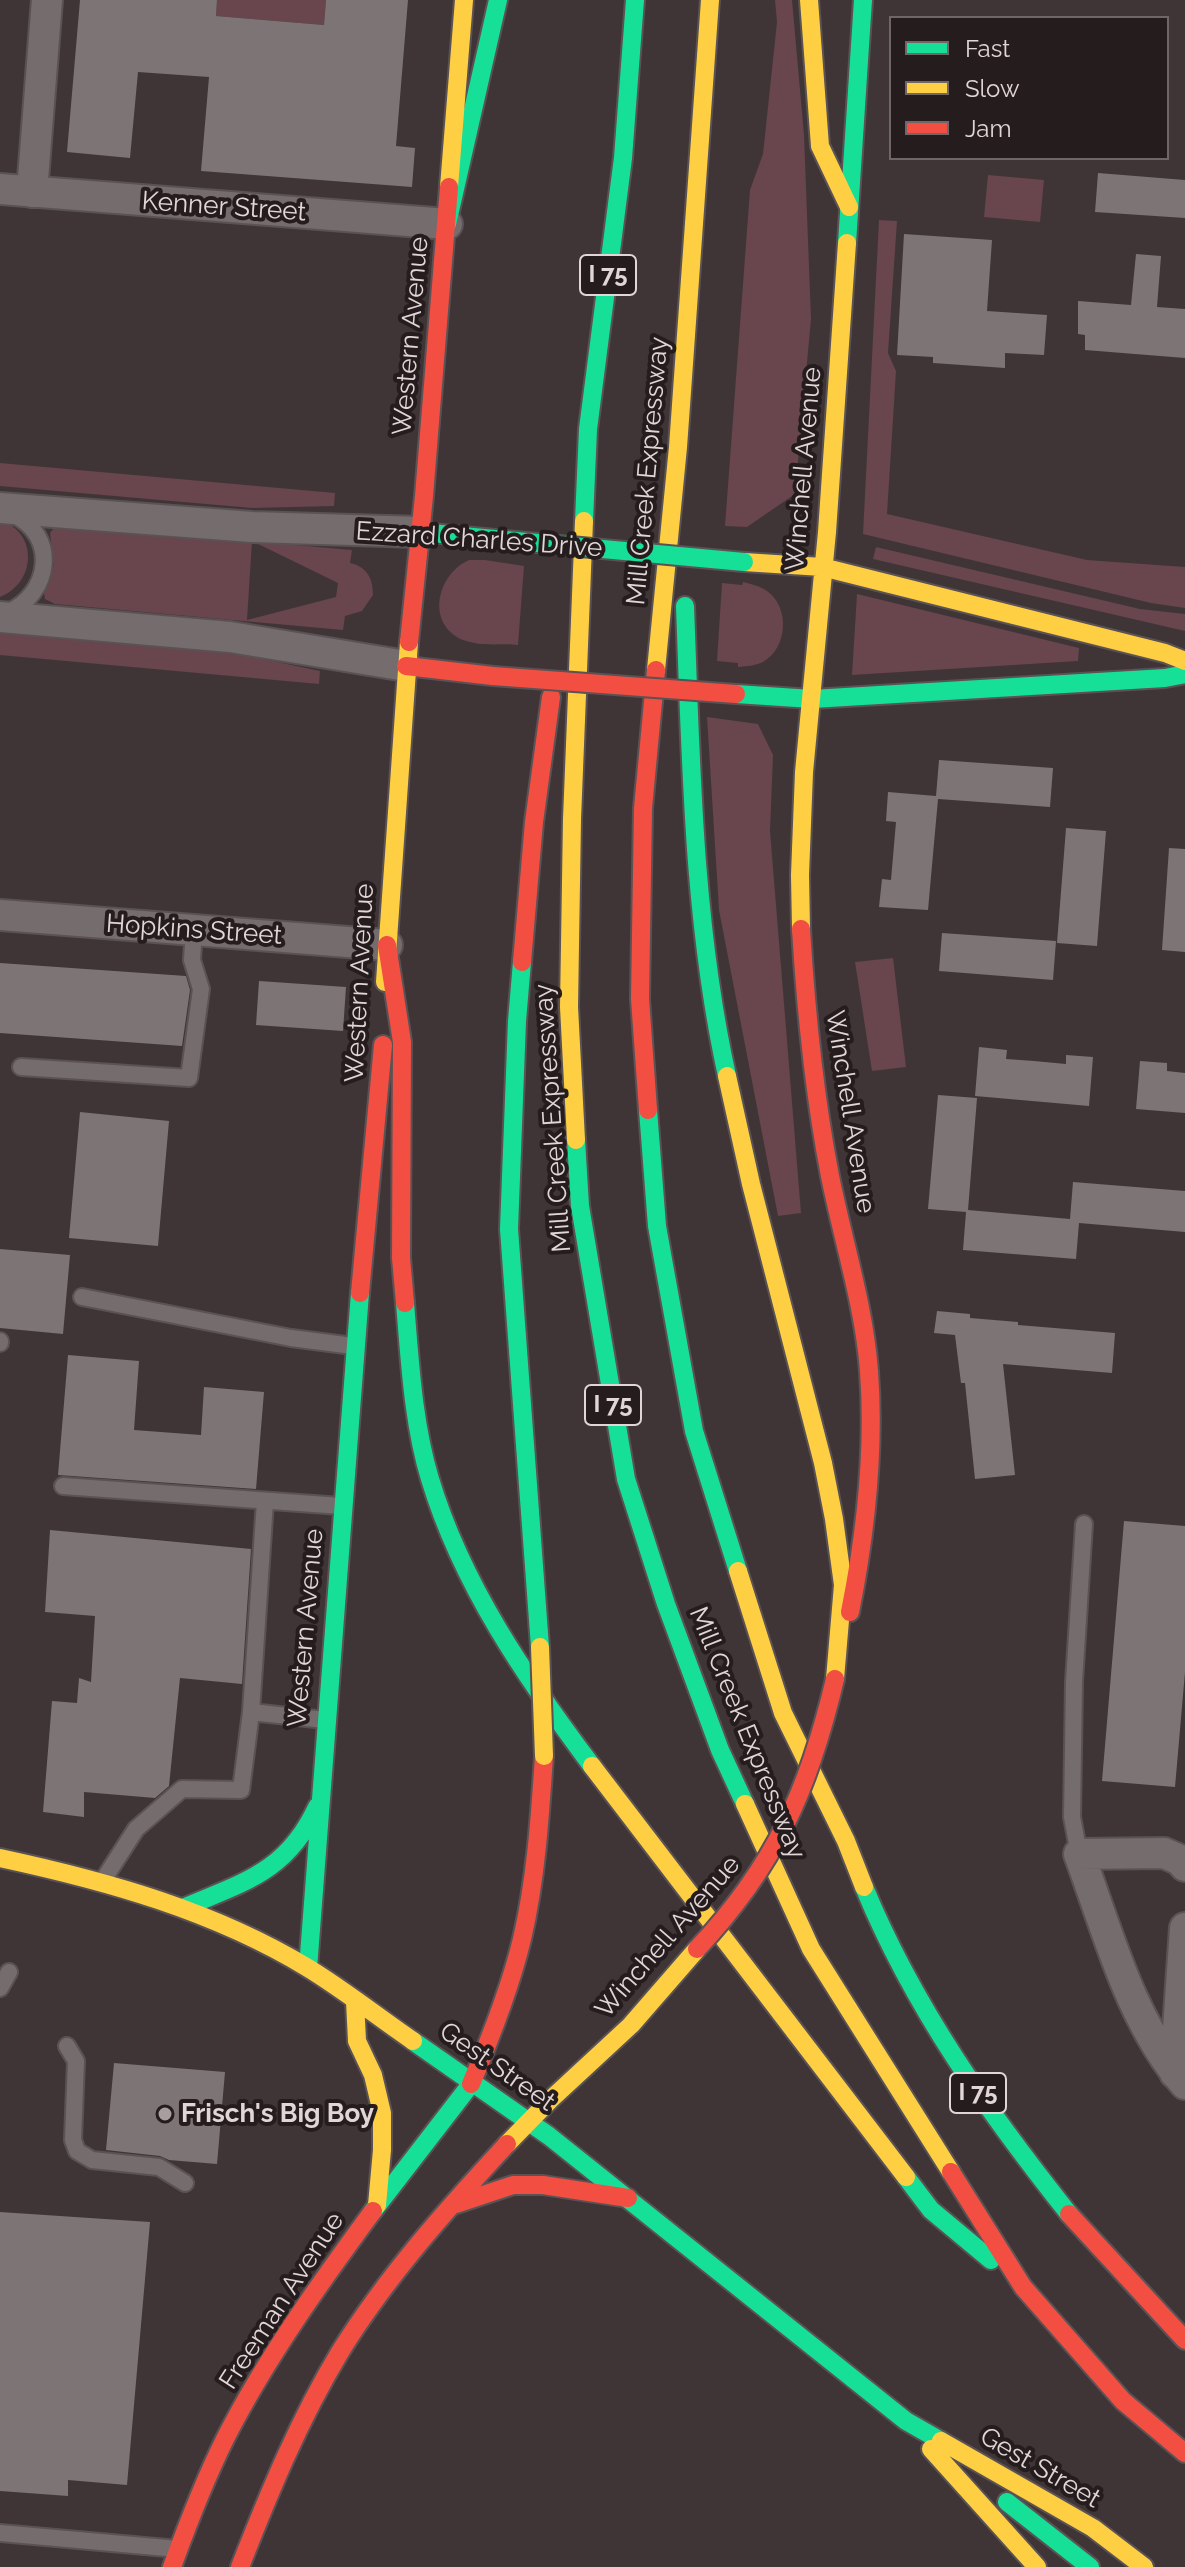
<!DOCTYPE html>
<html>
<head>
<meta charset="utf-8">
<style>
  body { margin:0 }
  #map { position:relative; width:1185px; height:2567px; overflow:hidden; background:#3f3537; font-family:Raleway,sans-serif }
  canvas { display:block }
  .legend { position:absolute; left:889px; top:16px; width:280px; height:144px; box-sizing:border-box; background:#241c1d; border:2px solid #706667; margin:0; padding:10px 14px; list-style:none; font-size:24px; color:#e1d5d7 }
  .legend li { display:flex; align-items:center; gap:16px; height:40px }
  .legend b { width:40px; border:2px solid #706667 }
</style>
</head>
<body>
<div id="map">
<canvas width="1185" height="2567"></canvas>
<ul class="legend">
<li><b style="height:10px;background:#16e098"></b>Fast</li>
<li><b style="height:10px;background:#ffcf43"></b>Slow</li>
<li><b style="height:10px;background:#f24e42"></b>Jam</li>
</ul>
</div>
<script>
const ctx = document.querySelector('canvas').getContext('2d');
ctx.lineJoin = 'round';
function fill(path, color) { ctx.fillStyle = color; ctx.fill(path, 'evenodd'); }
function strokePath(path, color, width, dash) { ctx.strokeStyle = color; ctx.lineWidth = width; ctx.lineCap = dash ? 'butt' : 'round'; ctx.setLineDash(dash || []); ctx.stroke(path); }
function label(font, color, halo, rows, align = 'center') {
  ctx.font = font + ' Raleway,sans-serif'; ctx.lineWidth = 8; ctx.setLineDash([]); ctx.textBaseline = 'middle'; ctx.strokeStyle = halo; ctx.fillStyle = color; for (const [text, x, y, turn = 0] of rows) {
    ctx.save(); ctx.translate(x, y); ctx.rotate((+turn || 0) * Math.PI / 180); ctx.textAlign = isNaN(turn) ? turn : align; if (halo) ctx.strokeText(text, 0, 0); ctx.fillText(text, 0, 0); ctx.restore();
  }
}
fill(new Path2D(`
  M217,0h109l-2,25 -108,-9z
  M775,0h17l12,135 7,184 -16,175 -48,33 -22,-1 25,-336 13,-36 14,-132z
  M988,175l56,5 -4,42 -56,-5z
  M879,220l18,1 -9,132 8,18 -9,143 200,46 98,7v41l-34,-5 -288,-69z
  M0,463l335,30 -1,13 -82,2 -252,-22z
  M0,520c39,13 36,63 0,77z
  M57,524l295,26 -2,13c17,4 23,15 23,32l-11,16 -17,5 -2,14 -288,-26 -10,-5 -1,-6 10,-28 -4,-32zM252,541l86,42 -2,14 -89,23z
  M876,547l264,62 45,5v17l-312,-72z
  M469,560h16l39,6 -6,79c-19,-2 -36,2 -55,-5 -38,-16 -26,-66 6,-80z
  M743,582c8,2 17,4 24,9 23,16 21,57 -4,71 -8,4 -16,4 -25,5v-4l-21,-2 5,-78 20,2z
  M857,594l222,54 -1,13 -226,14z
  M0,633l240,21 80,17 -1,13 -319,-29z
  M707,717l51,7 15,31 -3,76 31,382 -23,3 -59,-306z
  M893,958l13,109 -34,4 -17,-109z`), '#69454d');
fill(new Path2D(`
  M80,0h137l-1,16 108,9 2,-25h82l-12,146 19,2 -3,39 -211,-16 8,-94 -71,-5 -8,86 -63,-6z
  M1098,173l87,7v38l-90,-6z
  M904,234l88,6 -5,71 60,4 -3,40 -39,-2v15l-72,-5v-6l-36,-2z
  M1136,254l25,2 -4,51 28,2v49l-100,-8v-15l-7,-1v-33l53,4z
  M939,760l114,8 -3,39 -112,-8 -10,111 -49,-3 3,-28 9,1 5,-58 -10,-1 2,-29 48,4z
  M1066,828l40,3 -9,115 -40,-3z
  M1169,848l16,1v103l-23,-2z
  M942,933l114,8 -3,39 -114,-9z
  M0,963l186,13 4,14 -8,56 -182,-13z
  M259,981l87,6 -3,44 -87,-6z
  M979,1047l28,3 -1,9 28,2 32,3v-9l27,2 -4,49 -114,-10z
  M1140,1061l27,2v8l18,2v40l-49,-4z
  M938,1095l39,3 -9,112 102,9 3,-37 112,9v41l-106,-9 -3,36 -113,-9 3,-38 -38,-3z
  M80,1112l89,9 -11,125 -89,-8z
  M0,1249l70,6 -7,79 -63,-6z
  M937,1311l33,3v4l48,4v3l97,8 -3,40 -109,-9 12,111 -40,4 -10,-96h-4l-6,-48 -21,-2z
  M68,1355l71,6 -5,69 67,5 3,-48 60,5 -8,97 -198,-14z
  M1124,1521l61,5v146l-10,115 -73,-6z
  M50,1530l201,19 -9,135 -62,-6 -11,108 -14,12 -71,-6v25l-41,-5 9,-111 25,2 2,-25 12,4 4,-66 -50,-4z
  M114,2063l111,9 -8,92 -48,-4 -9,-4 -54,-6z
  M0,2212l150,10 -23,263 -59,-5v16l-68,-5z`), '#7d7476');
const lane = new Path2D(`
  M7,613c44,-19 52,-78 5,-99
  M21,1067l168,11 12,-89 -9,-29 2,-30
  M82,1297l209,41 62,8
  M0,1341v2
  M63,1486l278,20
  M251,1712l74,8
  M1079,1854l-7,-37 2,-135 10,-158
  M102,1882l34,-53 46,-40 59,1 10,-78 14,-211
  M0,1988l9,-16
  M67,2046l9,15 -3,79 4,11 15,9 67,7 26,16
  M0,2533l178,16`);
const street = new Path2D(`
  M0,189l447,35
  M32,192l15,-192
  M0,508l252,19 168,5
  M0,617l230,20 176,29
  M0,915l387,30
  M1185,1866l-5,-6 -16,-7 -85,1c29,78 51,166 106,230
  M1175,2073l10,-145`);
const fast = new Path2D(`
  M447,224l51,-224
  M847,243l16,-243
  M584,521l4,-92 35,-271 12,-158
  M420,532l85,8
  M685,606c6,157 8,316 42,470
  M736,694l76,5 353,-21 20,-4
  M522,962l-5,59 -8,208 31,418
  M648,1110l9,116 37,205 44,140
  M576,1140l4,66 46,273 40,125 54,146 25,54
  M405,1303c5,59 8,120 25,176 32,106 96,199 162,287
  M864,1887c50,121 124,225 205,327
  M183,1908c61,-26 104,-36 134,-101
  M308,1968l52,-675
  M413,2041l136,95 357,285 35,20
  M906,2177l25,33 60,50
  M373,2211l98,-127
  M1007,2502l83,65`);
const slow = new Path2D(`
  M809,0l11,146 29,61
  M449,187l15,-187
  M744,562l78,5 343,86 20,8
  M656,670l22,-223 32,-447
  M801,929l-1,-54 4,-103 23,-240 20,-289
  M385,982l24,-340
  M727,1076l24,108 72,279 11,56 9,66 -8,94
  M576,1140l-7,-133 3,-188 12,-298
  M738,1571l45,142 63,128 18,46
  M592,1766l314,411
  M745,1804l66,145 140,223
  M0,1858c107,23 214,53 308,110 36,22 70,49 105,73
  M355,2001l2,40 16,34 9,38v37l-5,55
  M507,2144l43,-44 81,-75 66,-76
  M941,2441l152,87 51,39
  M931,2449l106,118`);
const jam = new Path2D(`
  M409,642l15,-146 25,-309
  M406,666l87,10
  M801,929c5,83 13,165 29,247 13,65 34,129 39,195 6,82 -3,161 -19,241
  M387,945l15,97 -1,216 4,45
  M522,962l12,-140 17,-125
  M648,1110l-8,-111 3,-191 13,-138
  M360,1293l23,-248
  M471,2084c20,-47 39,-95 51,-145 14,-60 18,-122 22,-183
  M951,2172l72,115 100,114 62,52
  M456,2204l57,-19h30l85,13
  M1069,2214l116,126
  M172,2567c16,-44 33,-88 54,-130 41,-80 94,-154 147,-226
  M240,2567c29,-74 59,-147 100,-215 47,-76 107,-143 167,-208`);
strokePath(lane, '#5a5254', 20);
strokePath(street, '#5a5254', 34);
strokePath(fast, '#5a5254', 22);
strokePath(slow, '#5a5254', 22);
strokePath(jam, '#5a5254', 22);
strokePath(lane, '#746c6d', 16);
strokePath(street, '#746c6d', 30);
strokePath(fast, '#16e098', 18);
strokePath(slow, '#ffcf43', 18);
strokePath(jam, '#f24e42', 18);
const fastBridge = new Path2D(`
  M505,540l239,22`);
const slowBridge = new Path2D(`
  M540,1647l4,109`);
const jamBridge = new Path2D(`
  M493,676l243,18
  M697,1949c78,-83 112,-160 138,-270`);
strokePath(fastBridge, '#5a5254', 22, []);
strokePath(slowBridge, '#5a5254', 22, []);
strokePath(jamBridge, '#5a5254', 22, []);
strokePath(fastBridge, '#16e098', 18);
strokePath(slowBridge, '#ffcf43', 18);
strokePath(jamBridge, '#f24e42', 18);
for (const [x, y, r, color] of [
  [165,2114,8,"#a89d9f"]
]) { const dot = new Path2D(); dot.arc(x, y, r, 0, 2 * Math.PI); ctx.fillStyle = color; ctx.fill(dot); strokePath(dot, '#241c1d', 3); }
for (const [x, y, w] of [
  [608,275,56],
  [613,1405,56],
  [978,2093,56]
]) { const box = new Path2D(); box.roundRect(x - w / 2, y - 20, w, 40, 6); ctx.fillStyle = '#241c1d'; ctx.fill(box); strokePath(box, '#e1d5d7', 2); }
label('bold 24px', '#e1d5d7', null, [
  ["I 75",608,275],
  ["I 75",613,1405],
  ["I 75",978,2093]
]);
label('26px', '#e1d5d7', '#241c1d', [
  ["Kenner Street",224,207,4],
  ["Western Avenue",411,336,-85],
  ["Winchell Avenue",804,469,-85],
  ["Mill Creek Expressway",648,471,-85],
  ["Ezzard Charles Drive",479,540,4],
  ["Hopkins Street",194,930,4],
  ["Western Avenue",360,983,-87],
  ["Winchell Avenue",850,1112,81],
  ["Mill Creek Expressway",553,1118,-94],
  ["Western Avenue",306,1628,-85],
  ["Mill Creek Expressway",747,1733,68],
  ["Winchell Avenue",668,1937,-49],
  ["Gest Street",497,2067,35],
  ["Freeman Avenue",282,2301,-57],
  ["Gest Street",1040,2468,30]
]);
label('bold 26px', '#e1d5d7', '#241c1d', [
  ["Frisch's Big Boy",181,2114]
], 'left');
</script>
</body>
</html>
